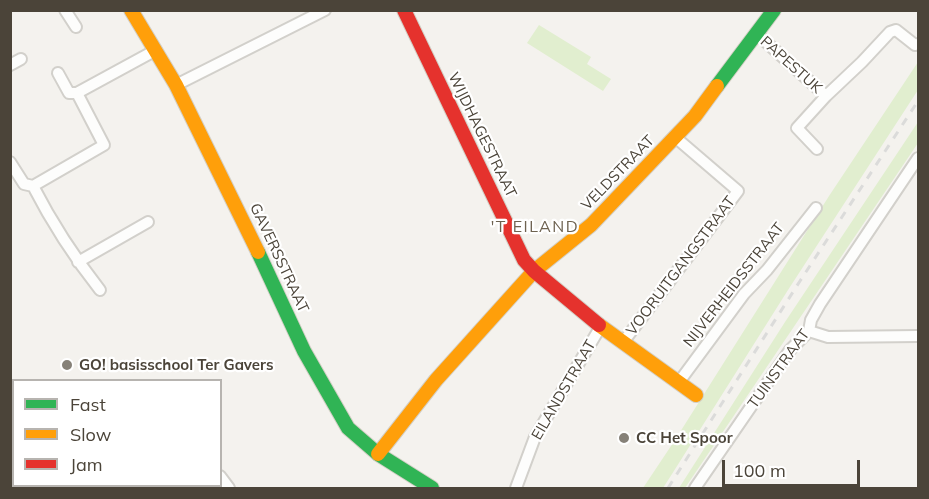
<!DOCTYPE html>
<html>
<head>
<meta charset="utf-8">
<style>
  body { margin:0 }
  #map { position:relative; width:929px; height:499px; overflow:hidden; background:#f4f2ee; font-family:Mulish,sans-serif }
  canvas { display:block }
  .frame { position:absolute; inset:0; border:12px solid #4b4439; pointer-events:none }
  .legend { position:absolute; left:12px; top:379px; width:210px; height:108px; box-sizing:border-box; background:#fff; border:2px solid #b7b4b0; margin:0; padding:8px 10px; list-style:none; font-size:18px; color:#4b4439 }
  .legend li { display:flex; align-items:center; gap:12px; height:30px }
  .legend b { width:30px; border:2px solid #b7b4b0 }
  .scale { position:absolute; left:722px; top:460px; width:138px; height:27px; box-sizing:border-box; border:3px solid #4b4439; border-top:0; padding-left:8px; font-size:18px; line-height:21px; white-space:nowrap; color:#4b4439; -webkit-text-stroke:4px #fff; paint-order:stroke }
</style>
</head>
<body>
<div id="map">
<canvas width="929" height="499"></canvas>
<div class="frame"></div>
<ul class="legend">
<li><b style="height:8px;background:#30b455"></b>Fast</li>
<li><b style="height:8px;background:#ff9f0a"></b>Slow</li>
<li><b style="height:8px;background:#e5322d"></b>Jam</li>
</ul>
<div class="scale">100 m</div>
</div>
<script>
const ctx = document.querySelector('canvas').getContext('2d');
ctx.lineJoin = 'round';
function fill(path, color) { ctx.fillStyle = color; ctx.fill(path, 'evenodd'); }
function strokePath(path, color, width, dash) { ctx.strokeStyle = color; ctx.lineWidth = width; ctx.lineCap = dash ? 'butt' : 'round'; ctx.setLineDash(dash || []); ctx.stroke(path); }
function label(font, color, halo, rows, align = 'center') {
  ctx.font = font + ' Mulish,sans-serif'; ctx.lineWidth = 4.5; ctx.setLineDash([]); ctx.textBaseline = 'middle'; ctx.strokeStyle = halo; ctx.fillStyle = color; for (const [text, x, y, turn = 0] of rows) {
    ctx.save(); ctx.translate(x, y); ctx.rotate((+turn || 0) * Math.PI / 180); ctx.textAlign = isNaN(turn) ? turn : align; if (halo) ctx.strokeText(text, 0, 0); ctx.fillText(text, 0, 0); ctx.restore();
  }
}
fill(new Path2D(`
  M539,25l52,32 -4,7 24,15 -8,12 -76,-48z
  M918,62v28l-130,200 -116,184 -9,14h-20l32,-48 154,-244z
  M918,122v21l-233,345h-6l106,-166z`), '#e1eecf');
const street = new Path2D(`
  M65,10l11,17
  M756,33l70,63
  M10,65l11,-6
  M58,73l11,20h8
  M176,85l149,-75
  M817,149l-20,-21 29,-32 36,-34 28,-30 6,-2 19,15 3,-1
  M10,162l14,22 9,2 71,-41 -27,-52 79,-43
  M33,186c19,37 41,71 67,104
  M78,262l70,-40
  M809,331l19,6 90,-1
  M624,341l114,-150 -63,-54
  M679,382l65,-88 23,-24 49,-62
  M220,476l9,12
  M516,488l19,-51 66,-111
  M695,488l95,-138 19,-19 2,-11 9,-16 98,-146`);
const fast = new Path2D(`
  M717,86l57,-76
  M258,252l46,99 44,77 30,26 54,34`);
const slow = new Path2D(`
  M131,10l45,75 82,167
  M599,325l97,70
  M378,454l58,-74 98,-109 57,-46 104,-109 22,-30`);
const jam = new Path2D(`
  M404,10l120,250 10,11 65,54`);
strokePath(street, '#d2d0cb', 14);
strokePath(fast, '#d3cfc5', 16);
strokePath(slow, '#d3cfc5', 16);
strokePath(jam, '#d3cfc5', 16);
strokePath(street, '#fdfdfc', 10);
strokePath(fast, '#30b455', 14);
strokePath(slow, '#ff9f0a', 14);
strokePath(jam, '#e5322d', 14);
strokePath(new Path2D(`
  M668,488l132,-207 118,-180`), '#dbdbda', 3, [8, 8]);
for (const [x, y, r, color] of [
  [67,365,6,"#868178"],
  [624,438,6,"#868178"]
]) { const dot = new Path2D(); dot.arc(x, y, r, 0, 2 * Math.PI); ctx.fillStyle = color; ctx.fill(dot); strokePath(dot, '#fff', 2); }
label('15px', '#4b4439', '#fff', [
  ["PAPESTUK",791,65,42],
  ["WIJDHAGESTRAAT",482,135,64],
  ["VELDSTRAAT",618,173,-46],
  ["GAVERSSTRAAT",279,258,65],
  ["VOORUITGANGSTRAAT",681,266,-53],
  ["NIJVERHEIDSSTRAAT",734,285,-52],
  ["TUINSTRAAT",779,369,-54],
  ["EILANDSTRAAT",564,390,-60]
]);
label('bold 15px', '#4b4439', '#fff', [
  ["GO! basisschool Ter Gavers",79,365],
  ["CC Het Spoor",636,438]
], 'left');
ctx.letterSpacing = '1.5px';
label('16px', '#6e6250', '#fff', [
  ["'T EILAND",535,227]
]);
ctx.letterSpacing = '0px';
</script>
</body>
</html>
